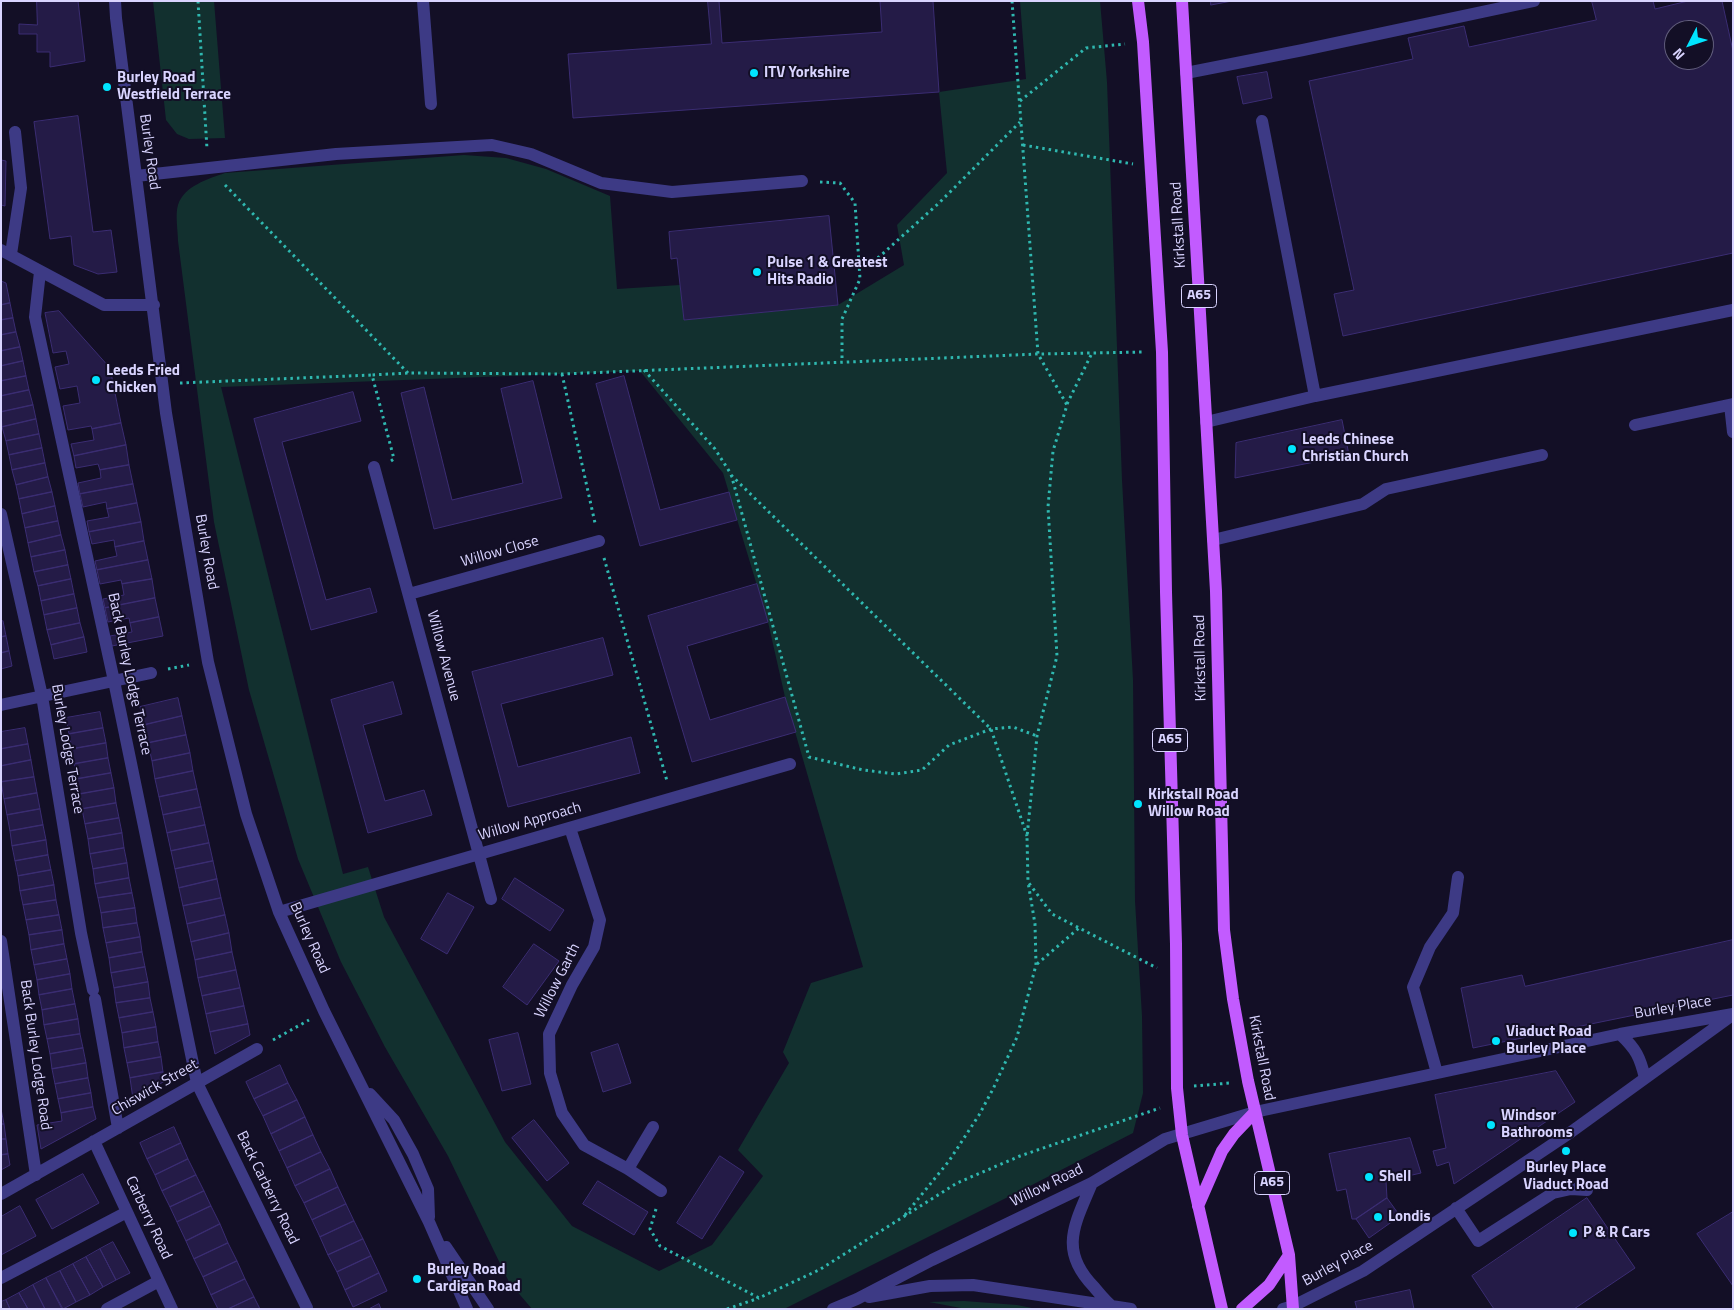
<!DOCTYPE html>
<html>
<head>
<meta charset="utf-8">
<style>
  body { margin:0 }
  #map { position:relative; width:1734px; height:1310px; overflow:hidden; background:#130f26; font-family:"Titillium Web",sans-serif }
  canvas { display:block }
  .frame { position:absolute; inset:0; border:2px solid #d9d4ff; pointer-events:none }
  .north { position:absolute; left:1664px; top:20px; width:50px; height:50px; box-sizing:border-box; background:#130f26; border:1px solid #625e7d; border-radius:50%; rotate:229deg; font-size:14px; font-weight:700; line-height:20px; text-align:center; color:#d9d4ff }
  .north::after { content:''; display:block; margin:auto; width:18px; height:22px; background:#00e5ff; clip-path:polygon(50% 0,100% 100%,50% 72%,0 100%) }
</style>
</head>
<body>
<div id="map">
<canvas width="1734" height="1310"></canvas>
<div class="frame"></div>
<div class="north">N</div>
</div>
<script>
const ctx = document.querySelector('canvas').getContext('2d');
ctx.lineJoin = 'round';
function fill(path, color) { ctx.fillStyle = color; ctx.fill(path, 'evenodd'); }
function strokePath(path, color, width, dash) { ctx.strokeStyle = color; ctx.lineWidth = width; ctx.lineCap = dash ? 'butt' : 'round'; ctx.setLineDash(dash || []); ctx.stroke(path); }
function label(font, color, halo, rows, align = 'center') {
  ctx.font = font + ' "Titillium Web",sans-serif'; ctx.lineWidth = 4; ctx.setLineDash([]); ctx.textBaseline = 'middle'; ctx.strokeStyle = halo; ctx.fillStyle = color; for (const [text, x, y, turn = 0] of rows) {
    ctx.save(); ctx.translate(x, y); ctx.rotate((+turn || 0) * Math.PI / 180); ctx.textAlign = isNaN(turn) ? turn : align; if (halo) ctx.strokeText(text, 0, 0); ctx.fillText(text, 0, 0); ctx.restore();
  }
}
fill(new Path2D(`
  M153,1h61l11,137 -36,1 -12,-5 -11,-14z
  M1020,1h80l7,81 15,398 11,200 2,221 7,115 1,77 -10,40 -105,54 -244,122h-252l-23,-27 -61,-126 -63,-109 -44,-85 -43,-103 -49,-169 -35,-168 -36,-281c0,-9 -3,-27 0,-36 6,-19 30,-26 47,-32l239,-18 42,3 40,11 64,27 7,93 63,-4 4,35 154,-15 66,-40 -7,-40 50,-52 -8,-81 87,-13zM640,371l83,102 45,149 17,75 78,270 -52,16 -28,69 6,11 -51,87 25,26 -51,69 -53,26 -87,-45 -67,-84 -121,-225 -16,-50 -25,7 -122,-487z
  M964,1301l53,4 20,4h-71l-37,-7z`), '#12302f');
const building = new Path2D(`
  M37,1h41l7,60 -35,6v-15h-13v-18h-18v-10l18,1z
  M708,1h11l3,42 160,-11 -2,-31h53l6,91 -366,26 -5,-64 143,-10z
  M1211,1h21l-21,4z
  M1592,1h61l2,8 33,-8h34l11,50v202l-390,83 -9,-42 20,-4 -45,-209 104,-22 -5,-21 56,-12 5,21 127,-27zM1674,30h30v30h-30z
  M1267,72l5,26 -29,6 -6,-27z
  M78,116l15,116 18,-2 6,42 -19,2 -24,-9 -3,-29 -21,3 -16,-117z
  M1,160l5,1 -1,45 -4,-1z
  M829,216l9,89 -154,15 -7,-62 -6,1 -2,-27z
  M1,281l5,2 4,20 -9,2z
  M10,303l3,15 -12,2v-15z
  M59,311l51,57 11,55 -29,6 -1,-3 -23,4 -5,-24 17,-3 -3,-17 -17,3 -5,-22 14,-3 -3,-13 -13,2 -8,-40z
  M13,318l3,14 -15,3v-15z
  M16,332l4,15 -19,4v-16z
  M20,347l3,14 -22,5v-15z
  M23,361l3,15 -25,5v-15z
  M26,376l3,14 -28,6v-15z
  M624,376l36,134 69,-18 8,28 -97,26 -44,-162z
  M533,381l29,117 -128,31 -33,-136 23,-6 28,113 71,-17 -22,-94z
  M29,390l4,15 -32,7v-16z
  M353,392l8,29 -79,21 44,158 44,-12 7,24 -66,18 -57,-211z
  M33,405l3,14 -34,8 -1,-15z
  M36,419l3,15 -33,7 -4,-14z
  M1342,420l7,35 -114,23 1,-35z
  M121,423l5,22 -52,11 -3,-12 23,-4 -2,-11z
  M39,434l3,14 -33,7 -3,-14z
  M126,445l3,20 -29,5 -2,-6 -22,4 -2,-12z
  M42,448l3,15 -33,7 -3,-15z
  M45,463l3,14 -32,8 -4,-15z
  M129,465l4,19 -53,10 -2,-11 23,-5 -1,-8z
  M48,477l4,15 -33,7 -3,-14z
  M133,484l4,19 -30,6 -1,-7 -23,5 -3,-13z
  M52,492l3,14 -33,8 -3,-15z
  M137,503l4,19 -52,10 -2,-11 22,-4 -2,-8z
  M55,506l3,15 -33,7 -3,-14z
  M58,521l3,14 -33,8 -3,-15z
  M141,522l3,19 -29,6 -1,-7 -22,4 -3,-12z
  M61,535l4,15 -34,7 -3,-14z
  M144,541l4,19 -51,10 -2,-9 22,-5 -2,-9z
  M65,550l3,15 -34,7 -3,-15z
  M148,560l4,19 -30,5 -1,-4 -21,4 -3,-14z
  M68,565l3,14 -33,7 -4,-14z
  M71,579l3,15 -33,7 -3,-15z
  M152,579l3,19 -50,10 -2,-9 21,-4 -2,-11z
  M757,584l11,38 -81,24 23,74 75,-23 11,35 -104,30 -44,-146z
  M74,594l3,14 -33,7 -3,-14z
  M155,598l4,19 -29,6 -1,-5 -21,4 -3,-14z
  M77,608l3,15 -33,7 -3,-15z
  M159,617l4,19 -51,10 -2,-10 22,-4 -2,-9z
  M3,621l3,15 -5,1v-15z
  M80,623l4,14 -33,8 -4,-15z
  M6,636l3,15 -8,2v-16z
  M84,637l3,15 -33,7 -3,-14z
  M603,638l10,37 -112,29 17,63 113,-30 9,36 -132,34 -36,-135z
  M9,651l3,15 -11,3v-16z
  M393,682l9,32 -39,11 22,76 39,-11 8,25 -64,18 -37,-133z
  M178,698l4,18 -38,9 -4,-18z
  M100,712l3,16 -34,6 -3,-16z
  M182,716l4,19 -38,8 -4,-18z
  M25,728l3,16 -27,5v-17z
  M103,728l3,15 -34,6 -3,-15z
  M186,735l4,18 -38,8 -4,-18z
  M106,743l2,15 -34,6 -2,-15z
  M28,744l3,16 -30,6v-17z
  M190,753l3,18 -38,8 -3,-18z
  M108,758l3,15 -34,6 -3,-15z
  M31,760l3,17 -33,5v-16z
  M193,771l4,18 -38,8 -4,-18z
  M111,773l3,15 -34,6 -3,-15z
  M34,777l3,16 -33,6 -3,-17z
  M114,788l2,15 -34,6 -2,-15z
  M197,789l4,18 -38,8 -4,-18z
  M37,793l3,16 -33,6 -3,-16z
  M116,803l3,15 -34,6 -3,-15z
  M201,807l4,18 -38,8 -4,-18z
  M40,809l3,16 -33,6 -3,-16z
  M119,818l3,15 -34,6 -3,-15z
  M43,825l3,15 -34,6 -2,-15z
  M205,825l4,18 -38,8 -4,-18z
  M122,833l2,15 -34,6 -2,-15z
  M46,840l2,15 -33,6 -3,-15z
  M209,843l4,18 -38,8 -4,-18z
  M124,848l3,15 -34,6 -3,-15z
  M48,855l3,15 -33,6 -3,-15z
  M213,861l4,18 -38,9 -4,-19z
  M127,863l2,15 -34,6 -2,-15z
  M51,870l3,15 -34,6 -2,-15z
  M129,878l3,15 -34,5 -3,-14z
  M515,878l49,32 -14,21 -48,-32z
  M217,879l4,19 -38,8 -4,-18z
  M54,885l2,15 -33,5 -3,-14z
  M132,893l3,15 -34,5 -3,-15z
  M448,893l26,14 -27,47 -26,-15z
  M221,898l4,17 -38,9 -4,-18z
  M56,900l3,15 -33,5 -3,-15z
  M135,908l2,15 -34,5 -2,-15z
  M59,915l3,15 -33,5 -3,-15z
  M225,915l4,18 -38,9 -4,-18z
  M137,923l3,14 -34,6 -3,-15z
  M62,930l2,14 -33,6 -2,-15z
  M229,933l3,19 -37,8 -4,-18z
  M140,937l2,15 -33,6 -3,-15z
  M1733,940v55l-260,53 -12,-60 61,-13 3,11z
  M64,944l3,15 -33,6 -3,-15z
  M534,944l25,17 -32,44 -24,-18z
  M142,952l3,15 -34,6 -2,-15z
  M232,952l4,18 -38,8 -3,-18z
  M67,959l3,15 -33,6 -3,-15z
  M145,967l3,15 -34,6 -3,-15z
  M236,970l4,18 -38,8 -4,-18z
  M70,974l2,15 -33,6 -2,-15z
  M148,982l2,16 -34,5 -2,-15z
  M240,988l4,18 -38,8 -4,-18z
  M72,989l3,15 -33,6 -3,-15z
  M150,998l3,14 -34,6 -3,-15z
  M75,1004l3,15 -34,6 -2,-15z
  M244,1006l4,18 -38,8 -4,-18z
  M153,1012l3,15 -34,6 -3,-15z
  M78,1019l2,15 -33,5 -3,-14z
  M248,1024l2,11 -35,19 -5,-22z
  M156,1027l2,15 -34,6 -2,-15z
  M518,1033l13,51 -29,7 -13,-51z
  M80,1034l3,14 -33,6 -3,-15z
  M158,1042l3,15 -34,6 -3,-15z
  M618,1044l13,39 -28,9 -12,-39z
  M83,1048l3,15 -34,6 -2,-15z
  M161,1057l2,15 -33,6 -3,-15z
  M86,1063l2,15 -33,6 -3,-15z
  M280,1065l8,18 -34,16 -8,-17z
  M1556,1071l19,31 -121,82 -5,-22 -12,4 -4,-15 13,-3 -11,-53z
  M163,1072l2,9 -32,18 -3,-21z
  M88,1078l3,15 -33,6 -3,-15z
  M288,1083l9,17 -34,16 -9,-17z
  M91,1093l2,14 -32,6 -3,-14z
  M297,1100l8,17 -34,17 -8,-18z
  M93,1107l3,12 -55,30 -4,-24 25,-4 -1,-8z
  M1,1109l3,15h-3z
  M305,1117l8,18 -34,16 -8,-17z
  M534,1120l35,43 -22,18 -35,-43z
  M1,1124h3l2,15h-5z
  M174,1127l7,16 -34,16 -7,-16z
  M313,1135l8,17 -34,16 -8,-17z
  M1410,1138l11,35 -35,8 1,17 -31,21h-4l-6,-30 -9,2 -8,-37z
  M1,1139h5l2,15 -7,1z
  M181,1143l7,16 -33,16 -8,-16z
  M321,1152l9,17 -35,17 -8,-18z
  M8,1154l2,11 -9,5v-15z
  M720,1156l24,16 -42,67 -25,-16z
  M188,1159l8,16 -34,16 -7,-16z
  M330,1169l8,18 -34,16 -9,-17z
  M83,1174l16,29 -47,26 -16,-29z
  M196,1175l8,16 -34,16 -8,-16z
  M598,1181l50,31 -14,23 -51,-31z
  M338,1187l8,17 -34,16 -8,-17z
  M204,1191l7,15 -34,16 -7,-15z
  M1387,1198l13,18 -31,22 -13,-19z
  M1587,1198l48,70 -61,41h-80l-22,-33z
  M346,1204l8,17 -34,16 -8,-17z
  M20,1206l16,30 -35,19v-38z
  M211,1206l9,18 -34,17 -9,-19z
  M1733,1212v74l-36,-52z
  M354,1221l9,18 -35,16 -8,-18z
  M220,1224l8,19 -34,16 -8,-18z
  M363,1239l8,17 -34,16 -9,-17z
  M113,1242l17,31 -14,7 -16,-31z
  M228,1243l9,18 -34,16 -9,-18z
  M100,1249l16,31 -13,7 -17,-30z
  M371,1256l8,17 -34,17 -8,-18z
  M86,1257l17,30 -13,8 -17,-31z
  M237,1261l8,18 -34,16 -8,-18z
  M73,1264l17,31 -14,7 -16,-31z
  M60,1271l16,31 -13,7 -17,-31z
  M379,1273l8,18 -34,16 -8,-17z
  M46,1278l16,31h-17l-12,-24z
  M245,1279l9,18 -26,12h-10l-7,-14z
  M33,1285l12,24h-17l-9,-16z
  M1410,1290l4,19h-57l-2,-7z
  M19,1293l9,16h-18l-4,-9z
  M254,1297l6,12h-32z
  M6,1300l4,9h-9v-7z
  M379,1304l2,5h-12z`);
fill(building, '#241b47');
strokePath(building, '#3b2d73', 1);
strokePath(new Path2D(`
  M198,1l9,148
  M1012,1l26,353 29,51 -14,46 -5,56 9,149 -20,80 -10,101 1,45 24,32 105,54
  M1020,101l66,-53 39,-4
  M1023,145l110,19
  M820,182l20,1 15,20 5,76 -18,40v42
  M225,185l183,188
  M859,264l20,-7 60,-54 81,-81
  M644,370l71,79 16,25 78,283 54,13 33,4 26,-4 27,-25 42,-16 22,-2 24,9
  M562,374l33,149
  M180,383l192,-8
  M1067,404l25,-51
  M391,461l3,-2 -22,-84 36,-2 154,1 476,-20 106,-2
  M731,475l260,254 36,107
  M604,558l63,223
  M168,669l21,-4
  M1037,964l42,-36
  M273,1040l36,-20
  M1194,1086l36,-3
  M656,1209l-6,20 10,17 99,52 60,-28 138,-87 63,-27 140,-48
  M905,1215l44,-54 30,-46 14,-26 24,-52 19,-72 -1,-41 -7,-42
  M727,1309l32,-11`), '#2fb8b0', 3, [2.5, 4]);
strokePath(new Path2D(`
  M115,1l1,17 50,395 42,249 38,152 33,98 45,99 105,211 38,87
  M423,1l8,103
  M1186,73l117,-23 231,-49
  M1262,121l53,275
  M136,176l200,-22 156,-9 39,9 70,29 71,9 130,-11
  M1,250l103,55h50
  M11,254l10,-66 -6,-56
  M40,272l-5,45 79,364 83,402 110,225
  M1730,405l3,27
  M1206,422l109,-26 418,-86
  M1635,425l98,-21
  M374,467l117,432
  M1,514l41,182 39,237 12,57
  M1213,540l150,-36 23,-15 156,-34
  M409,594l190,-53
  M1,705l150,-32
  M570,828l30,92 -6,27 -22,38 -23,49 1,39 12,40 22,32 44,24 33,22
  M279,912l511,-148
  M1,941l35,234
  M95,999l23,129
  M1620,1034c16,15 20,23 25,44
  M1437,1073l-24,-86 17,-40 23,-34 5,-36
  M370,1094l24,26 19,34 15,35 1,28
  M94,1141l78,168
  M628,1169l25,-42
  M1092,1183c-17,41 -34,67 2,104 6,7 12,15 19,20
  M1,1194l256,-145
  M1456,1208l22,33 75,-48 18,-4 16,1
  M446,1247l42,62
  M1,1278l126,-66
  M869,1297l61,-11 43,-1 158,24
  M107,1309l52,-28
  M833,1309l24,-10 75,-39 160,-77 73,-44 90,-27 365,-78 113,-20
  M1283,1309l10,-3 70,-35 208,-139 160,-116`), '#3d3a85', 12);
strokePath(new Path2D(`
  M1138,1l5,41 19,310 4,240 10,352 1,144 5,47 40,174
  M1182,1l34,590 8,339 9,69 15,82 41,174 4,54
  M1198,1206l24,-55 12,-17 21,-22
  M1242,1309l27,-24 20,-30`), '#c25bff', 12);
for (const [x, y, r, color] of [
  [754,73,5,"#00e5ff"],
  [107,87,5,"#00e5ff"],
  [757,272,5,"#00e5ff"],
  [96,380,5,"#00e5ff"],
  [1292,449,5,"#00e5ff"],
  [1138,804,5,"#00e5ff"],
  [1496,1041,5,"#00e5ff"],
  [1491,1125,5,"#00e5ff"],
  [1566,1151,5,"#00e5ff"],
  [1369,1177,5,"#00e5ff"],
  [1378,1217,5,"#00e5ff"],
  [1573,1233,5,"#00e5ff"],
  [417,1279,5,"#00e5ff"]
]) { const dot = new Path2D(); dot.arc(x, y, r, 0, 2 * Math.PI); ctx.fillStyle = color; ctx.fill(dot); strokePath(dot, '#130f26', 2); }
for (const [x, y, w] of [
  [1199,296,35],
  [1170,740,35],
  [1272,1183,35]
]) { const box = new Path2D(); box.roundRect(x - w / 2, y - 11.5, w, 23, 4); ctx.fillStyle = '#130f26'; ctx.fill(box); strokePath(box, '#d9d4ff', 1); }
label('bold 14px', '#d9d4ff', null, [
  ["A65",1199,296],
  ["A65",1170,740],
  ["A65",1272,1183]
]);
label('bold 15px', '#d9d4ff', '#130f26', [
  ["ITV Yorkshire",764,73],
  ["Burley Road",117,78],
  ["Westfield Terrace",117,95],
  ["Pulse 1 & Greatest",767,263],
  ["Hits Radio",767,280],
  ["Leeds Fried",106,371],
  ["Chicken",106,388],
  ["Leeds Chinese",1302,440],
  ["Christian Church",1302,457],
  ["Kirkstall Road",1148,795],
  ["Willow Road",1148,812],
  ["Viaduct Road",1506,1032],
  ["Burley Place",1506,1049],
  ["Windsor",1501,1116],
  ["Bathrooms",1501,1133],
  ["Burley Place",1566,1168,"center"],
  ["Viaduct Road",1566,1185,"center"],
  ["Shell",1379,1177],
  ["Londis",1388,1217],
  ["P & R Cars",1583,1233],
  ["Burley Road",427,1270],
  ["Cardigan Road",427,1287]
], 'left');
label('15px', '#d9d4ff', '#130f26', [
  ["Burley Road",149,152,82],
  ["Kirkstall Road",1179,225,-93],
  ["Burley Road",206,552,80],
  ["Willow Close",500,552,-16],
  ["Willow Avenue",443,656,75],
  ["Kirkstall Road",1201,658,-91],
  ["Back Burley Lodge Terrace",129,674,78],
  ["Burley Lodge Terrace",67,749,80],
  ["Willow Approach",530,822,-16],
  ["Burley Road",309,938,66],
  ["Willow Garth",558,981,-63],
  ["Burley Place",1673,1008,-10],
  ["Back Burley Lodge Road",35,1055,82],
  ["Kirkstall Road",1261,1058,79],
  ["Chiswick Street",155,1088,-30],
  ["Willow Road",1047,1186,-26],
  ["Back Carberry Road",267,1188,64],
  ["Carberry Road",148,1218,65],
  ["Burley Place",1338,1264,-29]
]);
</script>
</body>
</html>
